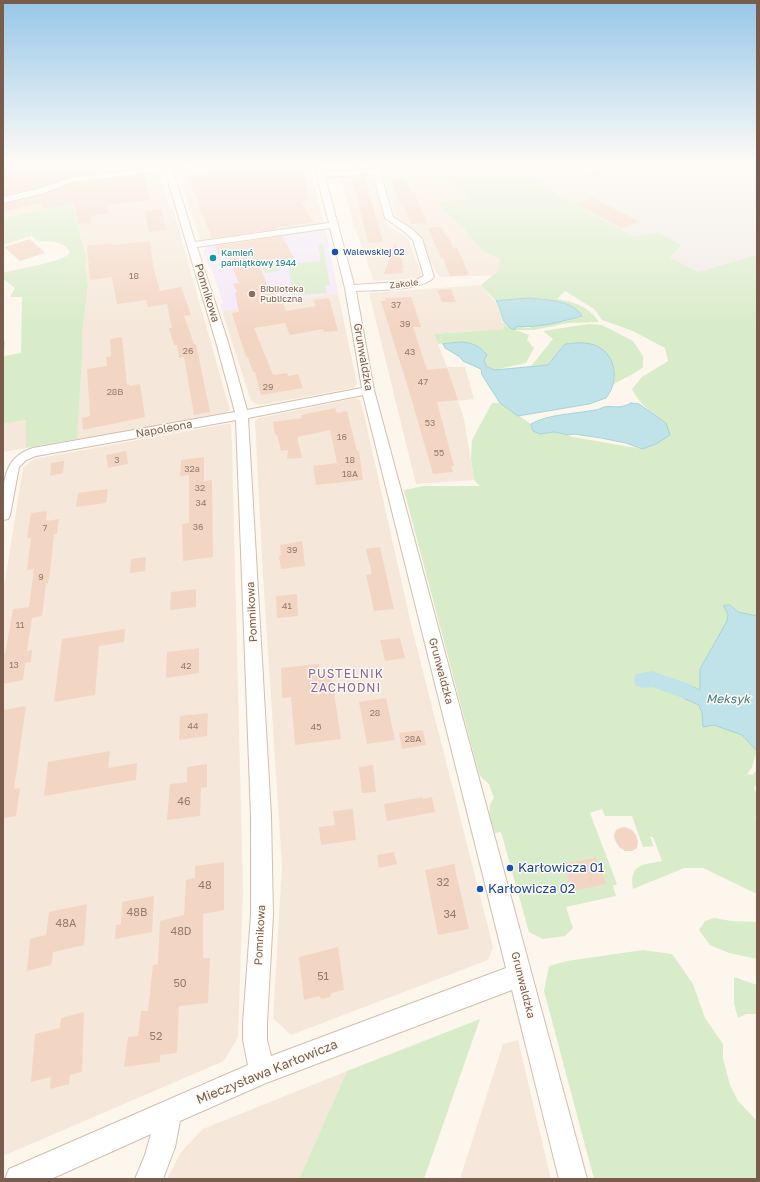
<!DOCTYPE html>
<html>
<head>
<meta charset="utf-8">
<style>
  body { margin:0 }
  #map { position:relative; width:760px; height:1182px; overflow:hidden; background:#fdf6ec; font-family:"Golos Text",sans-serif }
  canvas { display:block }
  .frame { position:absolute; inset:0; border:4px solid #7a5c4d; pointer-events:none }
</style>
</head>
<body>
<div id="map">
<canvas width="760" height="1182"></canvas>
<div class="frame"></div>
</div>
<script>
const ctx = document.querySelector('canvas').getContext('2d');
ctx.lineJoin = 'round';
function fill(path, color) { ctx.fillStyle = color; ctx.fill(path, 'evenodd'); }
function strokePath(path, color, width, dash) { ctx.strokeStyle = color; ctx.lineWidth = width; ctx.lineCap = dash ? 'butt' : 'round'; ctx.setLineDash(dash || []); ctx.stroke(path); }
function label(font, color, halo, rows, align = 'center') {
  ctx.font = font + ' "Golos Text",sans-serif'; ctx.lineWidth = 3; ctx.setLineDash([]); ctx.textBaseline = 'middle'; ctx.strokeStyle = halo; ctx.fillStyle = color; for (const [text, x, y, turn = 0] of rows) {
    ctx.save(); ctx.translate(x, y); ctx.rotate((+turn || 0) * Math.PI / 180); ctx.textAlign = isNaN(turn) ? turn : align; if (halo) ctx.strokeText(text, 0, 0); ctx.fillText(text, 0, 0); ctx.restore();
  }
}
fill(new Path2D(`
  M3,162h156l1,4 -121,16 3,7 -36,7 -3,-2z
  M244,162h65l15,62 -117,16h-7l-23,-70z
  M406,170l2,2 26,-2 34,28 -33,5 23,20 8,10 76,41 -102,3 -33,-50 -10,-6 -15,-47z
  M160,171l9,35h3l58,204 -8,5 -146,26 6,-83v-25l6,-47 -3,-26 2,-1 -15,-56 -69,15v-15l65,-14v-6l4,-1z
  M371,175l17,51 19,11 16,41 -49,3 -21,-58 -13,-46z
  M481,285l18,22 5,22 -70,5 13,33h18l9,32 -16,2 6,18 10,61 -58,4 -47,-191z
  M338,293l19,91 -4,4 -93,17 -9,-4 -29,-90z
  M356,398l5,3 50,223 82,323 -5,13 -197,75 -18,-17 9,-153 -19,-288 -8,-156 4,-3z
  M27,420l-1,28 -23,4v-28z
  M226,424h5l1,22 11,444 -5,147 -14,24 -221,95v-563l20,-125 11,-9z
  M518,1040l33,139h-91l43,-135z
  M347,1071l-48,108h-132l14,-27 22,-23z`), '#f5e8da');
fill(new Path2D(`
  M514,162h243v93l-59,17 -126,-68z`), '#efe9e4');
fill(new Path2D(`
  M323,229l3,1 12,63 -116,18 -2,-6 3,-2 -12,-35 -2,-1 -6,-16 4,-5 12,-2v2z`), '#f3e8fa');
fill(new Path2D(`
  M413,162h101l46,34 74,41 24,-5 23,13 -11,12 28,15 59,-17v361l-19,-4 -8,-7 -6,1 4,9 -1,6 -27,48v21l-13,-6 -4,14 16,7c12,26 22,19 42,30 6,3 11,11 16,16l-5,16 -5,7 5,1 5,-5v13l-3,5 3,7v20l-2,3 2,1v75l-54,-26h-19l-51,21c-4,-25 9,-24 29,-28l-9,-24h-3l4,9 -11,1 -11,-31h-27l-3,-7 -12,4 27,71 -4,2 3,10 -50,11 7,21 -8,8 -22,3 -14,-7 -28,-100 -6,1c-3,-11 -10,-25 -1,-35l-5,-14 -7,-6 -3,-4 -75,-284 20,-4h56l-6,-6 -3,-21 1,-19 20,-37h8l31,21 2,7 11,3 10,-2 19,5 69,12 14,-5 10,-21c-14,-10 -26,-18 -34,-34l10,-12 26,-16 -3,-13 -32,-17 -31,-11 -8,-11 -29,-18 -8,8c18,3 31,7 42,23l-31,1 -34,7h-18l13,5 -2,5 7,8 -8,15 -32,7 -8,-4 -2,-6 3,-5c-13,-18 -30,-12 -49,-11l-4,-10 70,-5 -1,-7 4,5 10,-1 11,2 18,-5 21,-2 14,-5 -18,-14 -32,-4 -35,3 -15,-16 18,-15 2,-11 -18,-8 -25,-28 -23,-20 33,-5 -34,-28 -26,2 -2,-2 -24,4 -1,-3 6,-4 8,-2zM595,857l-23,33 -9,-26z
  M72,203l15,57h-2l3,26 -6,47v25l-5,81 -51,9v-28l-23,4v-83h2l-1,15 17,-3 1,-56h-12l5,-9 -12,-9v-6c13,-4 61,-11 67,-20 -4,-11 -21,-13 -31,-11l-7,-6 -29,9v-27z
  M318,244h5l7,41 -5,1 2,7 -34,2 -5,-31 33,-3z
  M274,261l6,10 -15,2 -6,-10z
  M589,324l13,1 31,16 10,15v11c-10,9 -19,10 -30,18l1,-17 -49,-24 -17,21 -17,1 22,-27 -10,-8z
  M714,918l17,3 26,1v37l-28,-6 -19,-8 -11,-15 6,-9z
  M643,950l29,4 21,30 12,34 18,26v14l7,27 8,16 19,20v58h-163l-50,-188 5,-25 18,-5z
  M734,977l23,8v29h-11l-8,4 -4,-14z
  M480,1019l-56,160h-125l48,-108z`), '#d8ecc9');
const water = new Path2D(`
  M531,298c18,3 40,1 51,18 -17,5 -49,13 -65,10l-3,4c-15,-7 -10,-17 -18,-29z
  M462,342c11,1 18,4 25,13l-3,5 2,6 8,4 54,-5 17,-21c6,0 13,-2 19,-1 22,1 34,20 29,41 -1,5 -4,10 -7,14l-17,6 -71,12 -18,-13 -18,-28 -1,-6 -18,-8 -3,-4 -15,-9 -2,-4z
  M631,403l8,1 27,19 4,12 -14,9 -14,5 -16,-6 -25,-5 -27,-4 -6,1 -14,-3 -14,2 -7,-3 -2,-7c17,-10 44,-10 64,-14 3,0 6,-2 9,-3 12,-2 14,3 27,-4z
  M730,605l8,7 19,4v135l-15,-16 -28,-10 -11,2 -1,-14 -3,-8 -16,-7 4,-14 13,6v-21l27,-48 1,-6 -4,-9z`);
fill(water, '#bfe3e8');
strokePath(water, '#a5d3da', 1);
fill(new Path2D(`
  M652,671l40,14 3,6 -3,6 -7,2 -33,-12 -9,1 -7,-2 -2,-6 2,-6z`), '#bfe3e8');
fill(new Path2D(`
  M40,162h17v9l5,-1v2l31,-5 -1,-5h48l2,6 -72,9 -32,11 -35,7v-8l5,-1 -5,-7v-9l9,-1 3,3 17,-3v-4z
  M348,162h13l2,6 -13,1z
  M595,162h17l-8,13 -19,3z
  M269,163l1,2 32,-2 7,36h-2l1,2 -7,1 12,20 -36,6 1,1 -66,9 -14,-34h2l-14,-29 23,-3 -2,-4z
  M144,175l6,25 -43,5 1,9 -18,2 1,7 -13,1 -4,-21 -30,6 -4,-6 -37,9v-8l41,-10 27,-11z
  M365,176l1,7 17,59 -14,1 -4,-12 -13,-54z
  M405,179l6,13h3l13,31 -16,1 -6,-15 -5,-4 -8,-25z
  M593,198l47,24 -19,6 -46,-25z
  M161,209l5,21 -17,2 -4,-21z
  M441,227l6,10h2l4,11h4l12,27 -19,1 -7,-18h-2l-13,-30z
  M282,236l12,22 -35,6 11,28 2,-1 12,15 2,5 30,-5 -3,-6 16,-2 9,33 -14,1 -1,-3 -33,6 -5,-12 -31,5 19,47 14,-2 1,3 10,-2 5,14 -42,7 -6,-23h-2l-5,-15h-2l-14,-44 7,-1 -4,-19 2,-1 -4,-8 6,-1 -12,-29 -8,2 -4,-10z
  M30,239l15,14 -25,8 -16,-14z
  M150,241l3,25 7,25 21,-4 10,28 -7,1 10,28h2l14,68 -16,3 -10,-58 -5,1 -2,-13h-3l-5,-17h3l-5,-24 -19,3 -2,-7 -29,4 -5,-27 -22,3 -3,-34 25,-3 1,2z
  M395,242l9,26h-2l1,5 -19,1z
  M451,289l5,13h-14l-5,-12z
  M411,297l10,30h-8l14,43 20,-2 11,32 -21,2 17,64h-3l2,6 -20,2 -24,-83 -28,-90h5l-1,-3z
  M122,337l5,48 2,-1v2l11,-2 5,33 -62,13 -1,-12 8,-2 -3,-47 20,-3 -1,-9 5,-1 -1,-17z
  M335,408l2,5 10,-2 10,40h2l4,29 -47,5 -3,-19 24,-3 -7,-33 -33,7 5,21 -15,1 1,-9 -7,1 -4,-16h-2l-2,-13 29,-4 -1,-3z
  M126,451l2,13 -20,4 -2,-13z
  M204,457v24l8,-1 1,77 -30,4 -1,-37 7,-1v-48l-9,1 1,-16z
  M64,461l-1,12 -13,3 1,-13z
  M108,489l-2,14 -30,4 2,-14z
  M47,511l-1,10 13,-2 -2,15h-3l-4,38 -2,11 -2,1 -4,32 -10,2 -5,33 5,-1 -1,12 -6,1 -2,17 -20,4v-29l2,-1 8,-45 16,-2 5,-38 -7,1 4,-32h-4l4,-25z
  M302,541l3,25 -24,3 -2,-13 2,-1 -1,-10z
  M380,547l14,62 -20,2 -8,-36 6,-1 -6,-25z
  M146,557l-1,14 -15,2 1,-14z
  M196,589v18l-26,3 1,-18z
  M297,594l1,22 -21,2 -1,-22z
  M125,629l-1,13 -25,4 -4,49 -41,7 8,-63z
  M400,638l5,20 -20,3 -5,-21z
  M199,648v25l-33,5 1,-26z
  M319,664l1,10 11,-1 10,66 -46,6 -4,-48 -9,1 -1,-30z
  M386,698l9,42 -28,4 -8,-42z
  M26,706l-12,83 6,-1 -4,28 -13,2v-108z
  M208,713l-1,23 -28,4 1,-24z
  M423,730l3,15 -24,4 -3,-16z
  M110,751l-2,17 29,-5 -1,17 -92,16 4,-34z
  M207,764v23l-6,1 -1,28 -33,4 3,-36 17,-2v-15z
  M373,765l3,27 -14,1 -3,-26z
  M423,797v2l9,-2 3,15 -48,9 -3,-17z
  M353,809l3,31 -35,5 -2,-18 16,-2 -2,-14z
  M625,827l7,3 4,5 2,7 -1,6 -5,3h-7l-6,-4 -4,-7 -1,-5 2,-5 4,-2z
  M394,852l3,12 -18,4 -2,-13z
  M596,857l10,27 -34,7 -9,-27z
  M224,862v48l-21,4v44h7l-2,45 -29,3 -2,47 -17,2v7l-36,5 4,-30 10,-1 3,-25h7l5,-46 5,-1 2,-43 24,-6 2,-35 9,-2v-12z
  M454,864l15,65 -31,6 -13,-65z
  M154,896l-2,36 -37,7 1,-14 5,-1 1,-22z
  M87,904l-3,41 -31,7 -2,13 -24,6 3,-32 16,-4 3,-23z
  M338,947l6,43 -12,3 -2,4 -8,2 -3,-3 -15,4 -5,-43z
  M84,1012l-2,60 -12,3 -1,9 -19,5 1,-12 -20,5 4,-48 25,-6 1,-10z`), '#f3d5c3');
const lane = new Path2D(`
  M369,162h4l4,10h-2z
  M568,162h10l-44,7 -2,-1z`);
const street = new Path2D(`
  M162,162h8l1,4 35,-4h23l-4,2 -52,6 22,72 134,-19 -16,-61h8l3,10 50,-3 14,-6 20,-1 -1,2 -17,3 -10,5 13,45 19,12 10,10 12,38c-11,14 -60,13 -78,14l18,99 213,789h-28l-47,-189 -246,93 -86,38 -5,26 -12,32h-28l10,-24 6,-21 -100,45h-46l4,-10 239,-104 -5,-25v-17l8,-108v-99l-15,-396 -200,36 -10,4 -7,7 -9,48 -2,4 -5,1c0,-32 -3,-62 30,-72l202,-36 -19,-70 -51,-171 -94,11 -27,11 -41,10v-6l35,-8 32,-11 94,-11zM373,174l12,44 21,15 7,7 11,36 -10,5 -60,4 -29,-108zM330,228l15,60 17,100 -115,22 -19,-68 -31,-95zM363,395l143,573 -235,88 -4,-16v-17l6,-108 -2,-99 -23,-398z`);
strokePath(lane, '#d1beb0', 2);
strokePath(street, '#d1beb0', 2);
fill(lane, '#fff');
fill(street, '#fff');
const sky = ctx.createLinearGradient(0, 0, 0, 327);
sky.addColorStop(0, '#97c7e8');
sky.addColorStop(0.5, '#fefbf6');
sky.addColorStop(1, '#fefbf600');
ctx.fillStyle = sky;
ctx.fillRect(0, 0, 760, 327);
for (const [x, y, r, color] of [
  [335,252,4,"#1a4fb4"],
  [213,258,4,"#0f9aa8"],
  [252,294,4,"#8d6e63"],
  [510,868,4,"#1a4fb4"],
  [480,889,4,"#1a4fb4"]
]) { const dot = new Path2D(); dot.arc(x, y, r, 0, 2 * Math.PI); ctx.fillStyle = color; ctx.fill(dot); strokePath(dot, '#fffaf3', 1.5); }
label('9px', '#164399', '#fffaf3', [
  ["Walewskiej 02",343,252]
], 'left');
label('9px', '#0d838f', '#fffaf3', [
  ["Kamień",221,253],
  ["pamiątkowy 1944",221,263]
], 'left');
label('9px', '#987a6a', null, [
  ["18",134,276],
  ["37",396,305],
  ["39",405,324],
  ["26",188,351],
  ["43",410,352],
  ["47",423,382],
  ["29",268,387],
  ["28B",115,392],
  ["53",430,423],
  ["16",342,437],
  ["55",439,453],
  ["3",117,460],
  ["18",350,460],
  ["32a",192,469],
  ["18A",350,474],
  ["32",200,488],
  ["34",201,503],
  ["36",198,527],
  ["7",45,528],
  ["39",292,550],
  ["9",41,577],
  ["41",287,606],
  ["11",20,625],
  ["13",14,665],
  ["42",186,666],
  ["28",375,713],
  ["44",193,726],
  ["45",316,727],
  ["28A",413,739]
]);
label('9px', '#7a5c4d', '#fffaf3', [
  ["Zakole",404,284,-7]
]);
label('9px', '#785e54', '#fffaf3', [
  ["Biblioteka",260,289],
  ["Publiczna",260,299]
], 'left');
label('11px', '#7a5c4d', '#fffaf3', [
  ["Pomnikowa",207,293,73],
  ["Grunwaldzka",363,357,80],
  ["Napoleona",164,429,-10],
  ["Pomnikowa",252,612,-93],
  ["Grunwaldzka",441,671,75],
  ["Pomnikowa",260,935,-87],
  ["Grunwaldzka",523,985,76]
]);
label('11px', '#987a6a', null, [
  ["46",184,802],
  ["32",443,883],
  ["48",205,886],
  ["48B",137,913],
  ["34",450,915],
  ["48A",66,924],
  ["48D",181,932],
  ["51",323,977],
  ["50",180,984],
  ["52",156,1037]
]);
ctx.letterSpacing = '1px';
label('12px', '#846695', '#fffaf3', [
  ["PUSTELNIK",346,674],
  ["ZACHODNI",346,688]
]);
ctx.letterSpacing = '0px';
label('italic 12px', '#437c86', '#fffaf3', [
  ["Meksyk",728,699]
]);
label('13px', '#164399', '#fffaf3', [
  ["Karłowicza 01",518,868],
  ["Karłowicza 02",488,889]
], 'left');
label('13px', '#7a5c4d', '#fffaf3', [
  ["Mieczysława Karłowicza",267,1072,-22]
]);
</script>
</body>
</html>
